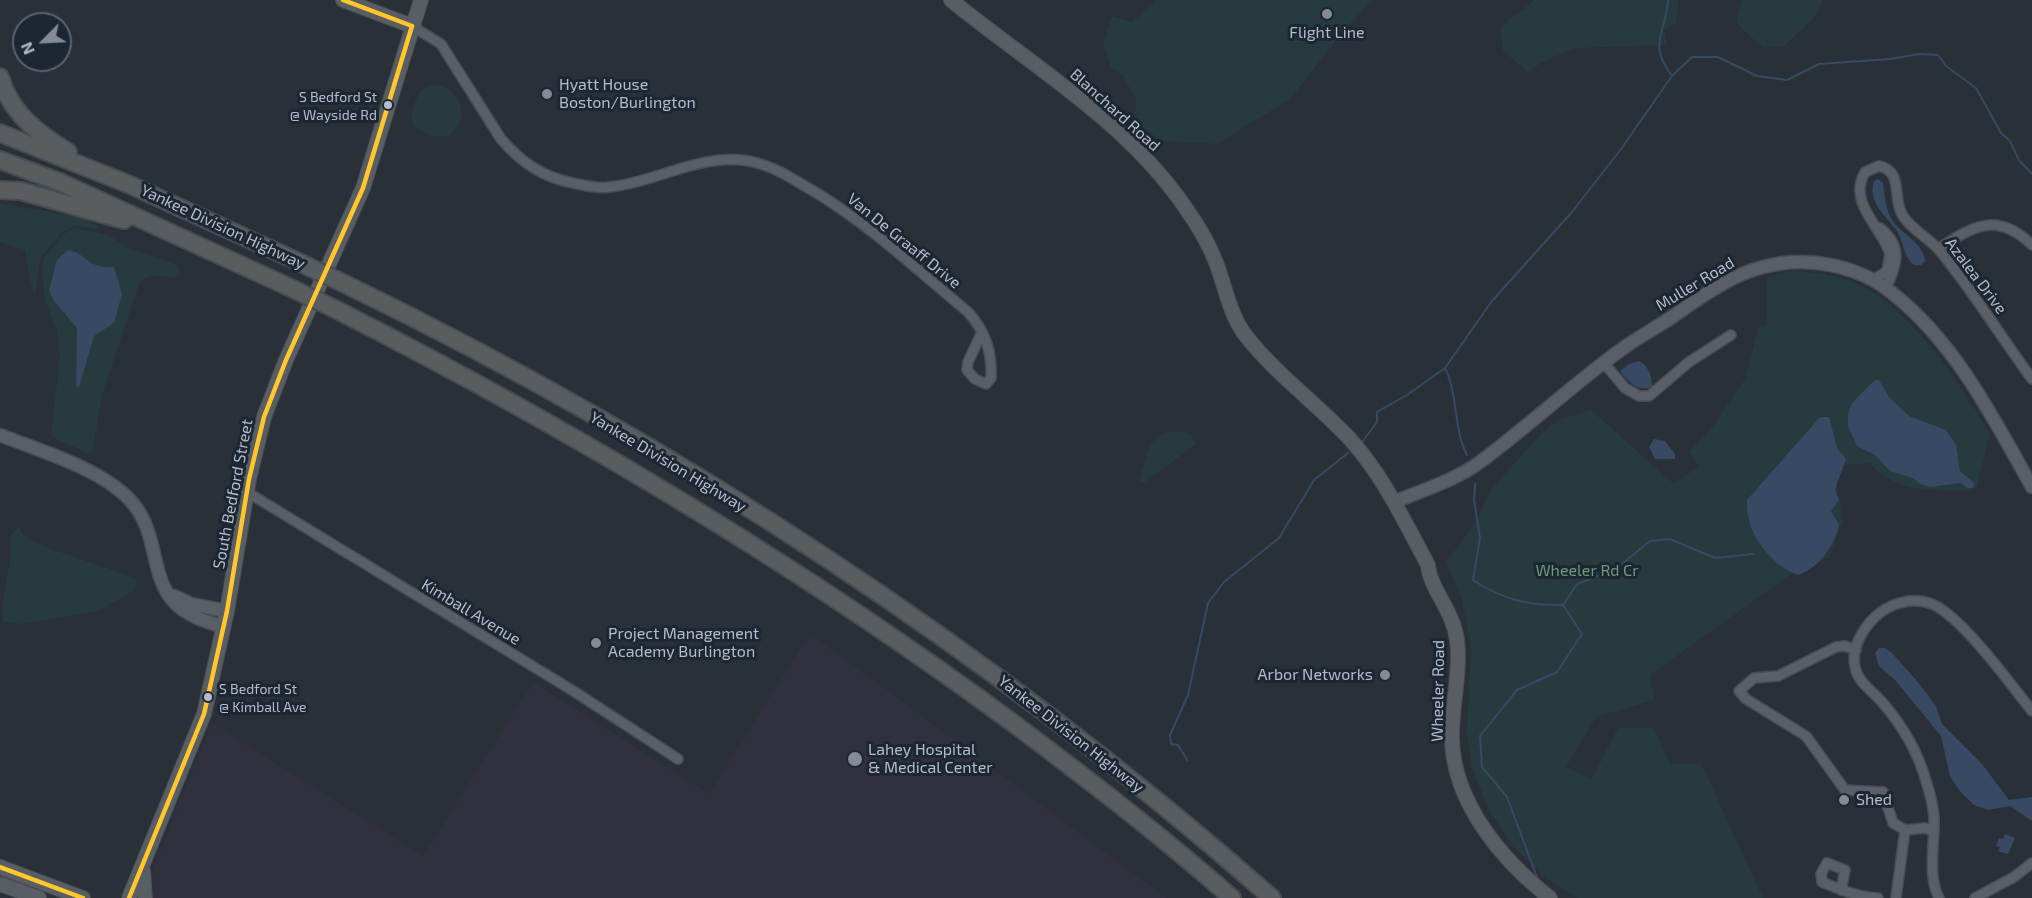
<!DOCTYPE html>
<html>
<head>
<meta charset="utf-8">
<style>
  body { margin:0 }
  #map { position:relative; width:2032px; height:898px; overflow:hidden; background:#2a3038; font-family:"Exo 2",sans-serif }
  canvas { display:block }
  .north { position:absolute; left:12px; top:12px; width:60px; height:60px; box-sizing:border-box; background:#1d2633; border:2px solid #59626f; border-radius:50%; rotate:246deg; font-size:16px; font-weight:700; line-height:24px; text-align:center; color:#b4bcc9 }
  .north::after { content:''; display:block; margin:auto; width:21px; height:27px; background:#848b96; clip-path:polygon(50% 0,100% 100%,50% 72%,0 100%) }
</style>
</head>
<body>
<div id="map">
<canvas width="2032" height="898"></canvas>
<div class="north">N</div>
</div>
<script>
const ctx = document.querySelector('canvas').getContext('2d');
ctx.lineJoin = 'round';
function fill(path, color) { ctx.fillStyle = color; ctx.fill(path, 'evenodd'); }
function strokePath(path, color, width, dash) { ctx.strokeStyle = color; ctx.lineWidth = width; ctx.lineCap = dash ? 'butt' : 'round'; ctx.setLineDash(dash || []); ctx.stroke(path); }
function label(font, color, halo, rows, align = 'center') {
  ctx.font = font + ' "Exo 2",sans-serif'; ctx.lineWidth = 6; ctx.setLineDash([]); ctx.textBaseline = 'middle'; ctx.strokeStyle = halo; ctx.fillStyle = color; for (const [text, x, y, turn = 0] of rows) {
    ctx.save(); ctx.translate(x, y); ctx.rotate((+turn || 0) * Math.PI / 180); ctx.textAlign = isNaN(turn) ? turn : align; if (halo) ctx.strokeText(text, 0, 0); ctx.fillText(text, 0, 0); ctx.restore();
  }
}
fill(new Path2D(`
  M810,633l357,265h-1014l-1,-28 60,-147 211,133 110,-174 176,112z`), '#31303e');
fill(new Path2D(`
  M1156,0h217l-27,28 -56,71 -73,45 -56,-3 -25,-19v-23l-13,-23 -12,-8 -8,-25 9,-27 20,6z
  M1535,0h144l-3,23 -12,7 3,15 -92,3 -33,14 -14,10 -25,-21 -3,-24z
  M1742,0h81l-10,19 -29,27 -21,2 -27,-25z
  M434,84c26,3 39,37 14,52 -13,3 -33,-4 -37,-17 3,-16 6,-31 23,-35z
  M0,204l79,12 21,11 -3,2 -22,-3 -13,6 -21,25 -6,36 -4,-8 -6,-35 -25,-8z
  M76,228l34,8 18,12 47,16 5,6v5c-15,7 -23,-6 -40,6l-38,114 -9,56 -6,2 -33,-15 -3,-4 9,-79 -4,-27 -11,-28 -3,-31 2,-12 21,-24z
  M1793,271c29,1 62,8 87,26 46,34 80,88 110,136l-13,54 -7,4c-40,-1 -71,3 -101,-28l-35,3 9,55 -14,36 -39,18 -140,100 4,25 -58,17 -30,50 26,12 26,-51h36l16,36 31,-1 62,135h-186l-29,-18 -34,-32 -25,-38 -17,-42 -5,-35 4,-87 -9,-46 -16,-38 31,-41 13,-31 53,-58 15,-12 33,-10 83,74 25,-18 -10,-15 25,-26 31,-46 14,-53 8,-2v-47z
  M1174,431l16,3 6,10 -51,38h-6c8,-24 6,-47 35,-51z
  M19,527c3,10 12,13 21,18l96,33 -1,12 -37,21 -77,13 -18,-3c-3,-30 11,-56 7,-85z`), '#273a3e');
fill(new Path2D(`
  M1878,179l5,4c2,13 2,25 9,37 9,14 32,23 33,41l-4,4h-7c-11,-8 -10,-23 -17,-34 -11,-15 -30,-29 -23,-50z
  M68,250c20,3 15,18 46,17l8,27 -8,29 -20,13 -15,51 -3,-1 1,-58 -23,-27 -5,-11 8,-30z
  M1639,361c10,5 13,16 13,26 -14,5 -24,-5 -32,-16l9,-7z
  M1875,380h4l10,17 20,19 37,14 10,15 4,26 14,12 -1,5h-6l-6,-5 -31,4 -10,-3 -7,-6 -23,-7 -15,-16 -18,-9 -9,-20v-12l4,-11z
  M1820,417h9l8,31 9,11 -11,30 4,11 -8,11 8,14c-5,21 -20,43 -41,50 -29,-11 -53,-43 -51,-75z
  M1654,439l11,2 10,13v5h-20l-6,-12z
  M1879,648h6l6,4 26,29 19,25 6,18 40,40 27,36 23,-3v24l-22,-15 -22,4 -14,-5 -15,-15 -9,-14 -9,-40 -46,-56 -16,-14 -4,-13z
  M2005,834l10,4 -7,16 -10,-3 2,-4 -4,-1 3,-8 4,1z`), '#384963');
strokePath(new Path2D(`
  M1668,0c-2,34 -21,43 4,76
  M1445,368c14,29 8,61 22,87
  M1363,441l14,-19v-10l30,-17 38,-27 47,-67 80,-89 49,-63 51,-73 20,-19h26l39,19 30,4 32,-16 71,-5 29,-5 19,1 8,11 30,22 25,45 9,8 9,19 13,14
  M1475,484l-1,16 6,38 -7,42c29,19 55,26 90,25
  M1563,605l14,-21 39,-15 34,-28 20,-2 45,19 38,-4
  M1187,760l-9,-15 -7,-1 -1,-9 18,-40 20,-92 16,-21 55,-44 35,-58 34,-27
  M1538,880l-31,-83 -25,-30 -2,-31 37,-46 40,-18 25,-38 -19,-29`), '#384963', 2);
const minor = new Path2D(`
  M412,26l29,18 60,95c18,21 41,38 68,43 13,3 28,7 41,5 49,-5 96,-38 147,-24 19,5 36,16 53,26 58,34 106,80 158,123 18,20 24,40 23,66l-5,6 -11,-5 -8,-9 1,-8 14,-30
  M1880,228c23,18 17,37 6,60
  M1938,249c35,-23 59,-38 94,-4
  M1873,280l14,-9 3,-17c-8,-27 -43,-51 -25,-82l14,-6c25,5 13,34 24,50 9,14 26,22 37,35 33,40 61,86 92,128
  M1604,363l21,25 14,8h10l40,-34 42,-27
  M247,492l328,200 103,67
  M1856,650l-11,-4 -9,1 -58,29 -24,2 -15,13 7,8 60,37 39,54 38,2 10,31 12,7
  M1841,890l4,-20 -18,-7 -6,11 1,8c19,8 36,15 56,16
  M1896,898l9,-68 20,-2 9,3
  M1939,898c-12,-23 -4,-55 -5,-81 -1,-12 -4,-24 -8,-36 -8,-29 -24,-56 -44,-79 -9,-11 -24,-19 -27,-35 -4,-18 7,-37 19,-49 14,-14 36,-21 55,-15 30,9 82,82 103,108
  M1975,898l39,-21 18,-14`);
const tertiary = new Path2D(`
  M0,435c40,16 100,33 130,65 30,32 19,77 45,103 12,13 32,19 49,24
  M1394,502c29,-12 60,-21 86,-40 49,-36 93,-78 142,-113 16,-12 34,-21 50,-32 28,-19 58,-42 91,-50 43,-12 95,-2 129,26 63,49 102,126 140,194
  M174,596l17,8 36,7`);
const secondary = new Path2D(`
  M343,0l69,26
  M951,0c82,67 176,121 236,210 12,17 23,36 30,55 9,25 13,50 29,71 30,38 70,67 103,102 34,37 55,83 79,127 2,24 25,45 29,75 4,34 -6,67 -5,100 2,64 51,121 98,158
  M0,867l83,31
  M143,870l2,28
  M0,884l39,14
  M129,898l75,-184 23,-103 22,-132 15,-62 22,-57 77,-172 58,-188`);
const motorway = new Path2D(`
  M0,77c11,37 38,56 68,75
  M0,133l128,51 173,79
  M0,160l62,23 229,105
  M0,190l21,1 103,29
  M345,284c332,161 650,370 927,614
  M335,309c238,121 467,258 682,417 73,55 146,111 215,172`);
strokePath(minor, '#484c53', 12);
strokePath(tertiary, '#484c53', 15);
strokePath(secondary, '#484c53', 16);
strokePath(motorway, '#474c53', 20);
strokePath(minor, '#5a5e66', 9);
strokePath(tertiary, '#5a5e66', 12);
strokePath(secondary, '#595d64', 14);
strokePath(motorway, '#5a5d60', 16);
const motorwayBridge = new Path2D(`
  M301,263l44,21
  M291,288l44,21`);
strokePath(motorwayBridge, '#474c53', 20, []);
strokePath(motorwayBridge, '#5a5d60', 16);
strokePath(new Path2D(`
  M343,0l69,26
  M0,867l83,31
  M129,898l75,-184 23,-103 22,-132 15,-62 22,-57 77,-172 49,-162`), '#ffc72c', 4.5);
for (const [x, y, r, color] of [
  [1327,14,6,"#848b96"],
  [547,94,6,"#848b96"],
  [388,105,5,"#b4bcc9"],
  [596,643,6,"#848b96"],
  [1385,675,6,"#848b96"],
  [208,697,5,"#b4bcc9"],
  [855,759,8,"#848b96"],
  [1844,800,6,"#848b96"]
]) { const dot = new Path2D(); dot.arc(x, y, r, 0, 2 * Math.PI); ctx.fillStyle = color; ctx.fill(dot); strokePath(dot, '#1d2633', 2); }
label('14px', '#b4bcc9', '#1d2633', [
  ["S Bedford St",377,97],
  ["@ Wayside Rd",377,115],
  ["S Bedford St",219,689,"left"],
  ["@ Kimball Ave",219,707,"left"]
], 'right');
label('16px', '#b4bcc9', '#1d2633', [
  ["Flight Line",1327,33,"center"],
  ["Hyatt House",559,85],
  ["Boston/Burlington",559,103],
  ["Project Management",608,634],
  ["Academy Burlington",608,652],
  ["Arbor Networks",1373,675,"right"],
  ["Lahey Hospital",868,750],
  ["& Medical Center",868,768],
  ["Shed",1856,800]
], 'left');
label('16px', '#b4bcc9', '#1d2633', [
  ["Blanchard Road",1115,110,42],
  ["Yankee Division Highway",223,227,25],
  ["Van De Graaff Drive",904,241,39],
  ["Azalea Drive",1976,276,53],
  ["Muller Road",1695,284,-31],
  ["Yankee Division Highway",668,462,31],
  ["South Bedford Street",233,494,-79],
  ["Kimball Avenue",471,612,31],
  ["Wheeler Road",1438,691,-89],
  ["Yankee Division Highway",1071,734,38]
]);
label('16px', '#6b9a76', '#1d2633', [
  ["Wheeler Rd Cr",1587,571]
]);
</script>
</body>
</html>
